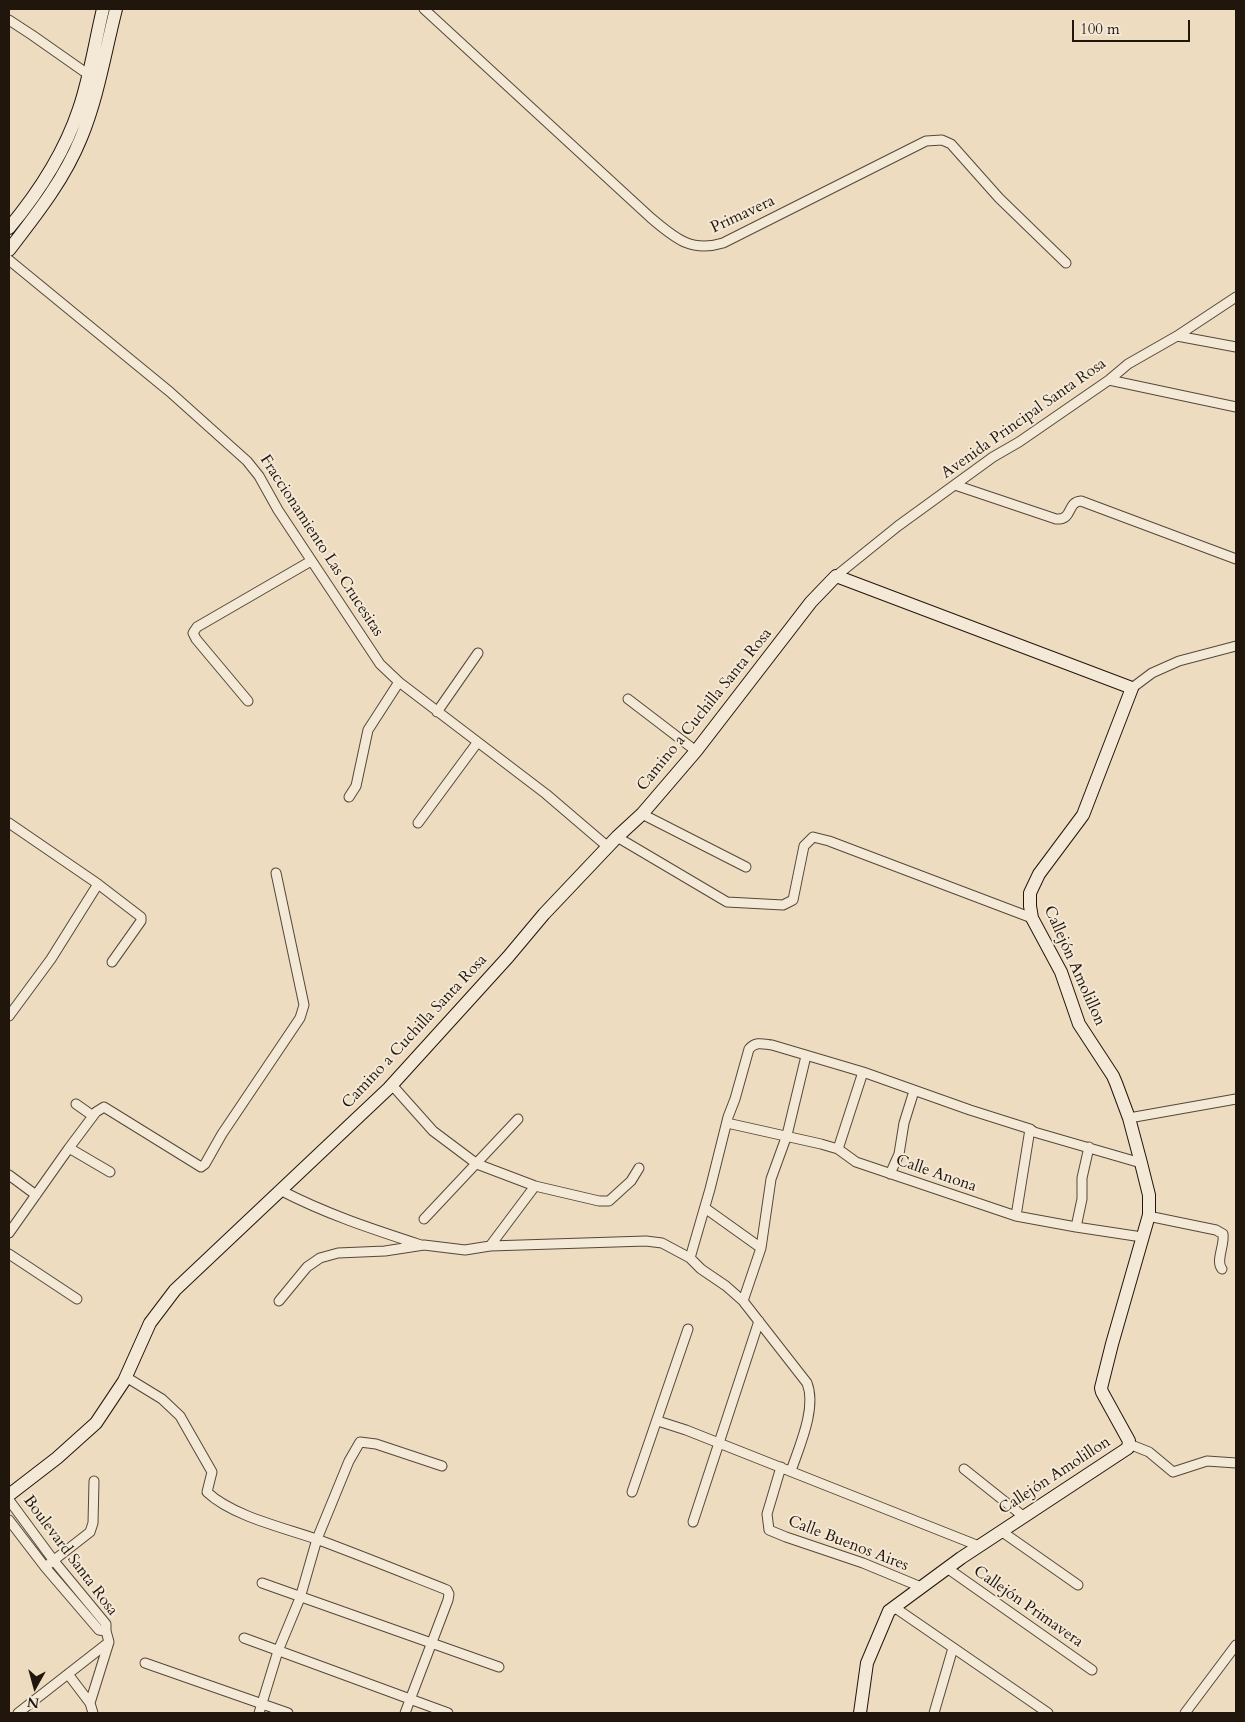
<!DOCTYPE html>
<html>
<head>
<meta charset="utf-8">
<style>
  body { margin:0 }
  #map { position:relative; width:1245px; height:1722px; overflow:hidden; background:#eedcc0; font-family:Cardo,serif }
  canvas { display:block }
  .frame { position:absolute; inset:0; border:10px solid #21160c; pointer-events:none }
  .north { position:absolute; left:10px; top:1662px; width:50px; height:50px; -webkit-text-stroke:4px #f4e8d6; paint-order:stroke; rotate:187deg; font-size:14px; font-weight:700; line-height:20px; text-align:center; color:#21160c }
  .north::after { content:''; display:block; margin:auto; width:18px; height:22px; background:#21160c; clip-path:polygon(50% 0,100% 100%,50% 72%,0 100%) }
  .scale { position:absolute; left:1072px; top:20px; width:118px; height:22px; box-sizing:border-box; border:2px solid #21160c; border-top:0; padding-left:6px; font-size:15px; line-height:18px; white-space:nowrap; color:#21160c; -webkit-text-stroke:4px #f4e8d6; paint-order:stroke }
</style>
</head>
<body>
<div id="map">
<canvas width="1245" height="1722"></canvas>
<div class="frame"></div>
<div class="north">N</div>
<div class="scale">100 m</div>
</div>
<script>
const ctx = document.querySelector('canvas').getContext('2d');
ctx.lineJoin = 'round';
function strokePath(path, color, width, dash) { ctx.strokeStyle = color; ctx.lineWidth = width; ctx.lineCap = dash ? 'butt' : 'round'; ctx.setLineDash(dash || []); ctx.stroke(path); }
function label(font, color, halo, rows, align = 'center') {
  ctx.font = font + ' Cardo,serif'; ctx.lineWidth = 4; ctx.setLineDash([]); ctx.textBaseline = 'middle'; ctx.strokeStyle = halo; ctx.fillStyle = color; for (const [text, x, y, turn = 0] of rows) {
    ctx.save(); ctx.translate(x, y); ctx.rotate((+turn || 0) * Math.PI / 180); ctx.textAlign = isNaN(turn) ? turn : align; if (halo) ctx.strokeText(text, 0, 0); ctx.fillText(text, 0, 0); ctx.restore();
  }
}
const street = new Path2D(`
  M424,9l227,209c23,19 39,35 72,25l203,-102 16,-1 9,4 48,54 67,65
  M9,20l23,15 57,40
  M9,260l161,132 77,69 12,15 19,34 102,154 19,18 147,112 62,53
  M1177,336l59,11
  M1109,380l127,27
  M955,485l101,34c18,1 10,-17 25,-18l155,58
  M836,576l62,-50 95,-69 26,-15 90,-62 19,-16 49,-28 59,-39
  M1132,688l20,-15 27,-12 57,-15
  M628,699l68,52
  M248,701l-52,-62 -3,-6 4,-6 114,-66
  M437,712l41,-59
  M349,797l7,-11 12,-56 31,-48
  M642,814l104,53
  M9,823l89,61 43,33v4l-29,41
  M418,823l59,-80
  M617,837l110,65 56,3 10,-5 11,-54 9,-9 16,4 203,77
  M9,1016l42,-57 47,-75
  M392,1085l41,46 44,33 58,22 64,15h10l22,-20 8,-13
  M76,1104l17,12
  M1129,1118l107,-19
  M727,1123l94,21 17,5 18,13 160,54 60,11 66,10
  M69,1148l41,24
  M838,1149l25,-77
  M890,1174l9,-20 5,-31 10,-32
  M9,1175l27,20
  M280,1190c46,24 92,39 141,55
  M705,1208l56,40
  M1016,1216l14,-87
  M1148,1216l68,14 7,4c2,11 -8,27 -1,35
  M424,1219l94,-100
  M1076,1227l6,-28v-21l7,-31
  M9,1233l60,-85 27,-36 8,-5 97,60 4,-3 17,-30 78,-116 4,-13 -28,-132
  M490,1246l45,-60
  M9,1254l68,45
  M690,1258l20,-69 18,-72 7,-18 14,-50c7,-8 14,-5 23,-4l91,27 107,38 60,19 4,3 107,31
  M279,1301l28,-34 13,-9 18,-5 47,-2 39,-6 41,5 25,-4 156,-5 16,2 28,15 11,11 25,17 17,15 64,82c10,25 -8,64 -16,88
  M743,1301l18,-53 10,-69 16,-44 19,-79
  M126,1377l36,22 18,17 32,56 -5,20c25,24 78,36 112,48 43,16 85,33 128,50l2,4 -1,6 -43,113
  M657,1419l4,3 25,8 293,116
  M1129,1444l20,8 24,20 34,-11 29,2
  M781,1467l-14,47 2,16 17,7 77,26 58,24
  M964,1469l59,47
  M632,1492l56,-163
  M9,1500l45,61 52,63v7l3,11 -19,61
  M9,1520l36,47 54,63 7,1
  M693,1522l66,-201
  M1001,1531l77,54
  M49,1564l41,-32 3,-9 1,-42
  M947,1568l145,102
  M262,1583l237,84
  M894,1607l154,106
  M244,1638l204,75
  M145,1663l143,50
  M68,1674l22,29 3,10
  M18,1713l91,-71
  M259,1713l19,-62 22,-53 17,-59 32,-78 11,-19 16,2 66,22
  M934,1713l19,-65
  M1185,1713l51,-68`);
const secondary = new Path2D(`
  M9,228c30,-36 55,-74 70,-119 11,-32 16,-67 24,-100
  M9,250c27,-35 55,-70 72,-112 17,-41 24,-86 35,-129
  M9,1495l48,-37 39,-35 28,-42 26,-58 25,-33 214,-202 119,-131 36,-43 73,-77 25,-23 54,-63 115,-149 25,-26 296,112 -49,127 -44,59 -9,19v13l2,12 29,54 18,52 34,52 3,7 13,35 12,45 8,32v20l-37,129 -11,44 1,4 27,49 -1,7 -167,110 -72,53 -22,52 -7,50`);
strokePath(street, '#544839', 11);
strokePath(secondary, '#21160c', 14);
strokePath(street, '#f4e8d6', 9);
strokePath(secondary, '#f4e8d6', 12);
label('16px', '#21160c', '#f4e8d6', [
  ["Primavera",743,215,-25],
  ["Avenida Principal Santa Rosa",1024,419,-35],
  ["Fraccionamiento Las Crucesitas",321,546,57],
  ["Camino a Cuchilla Santa Rosa",705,710,-51],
  ["Callejón Amolillon",1074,966,66],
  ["Camino a Cuchilla Santa Rosa",415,1032,-47],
  ["Calle Anona",936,1174,19],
  ["Callejón Amolillon",1055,1476,-33],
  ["Calle Buenos Aires",848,1544,21],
  ["Boulevard Santa Rosa",70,1556,53],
  ["Callejón Primavera",1028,1607,35]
]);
</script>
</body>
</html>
